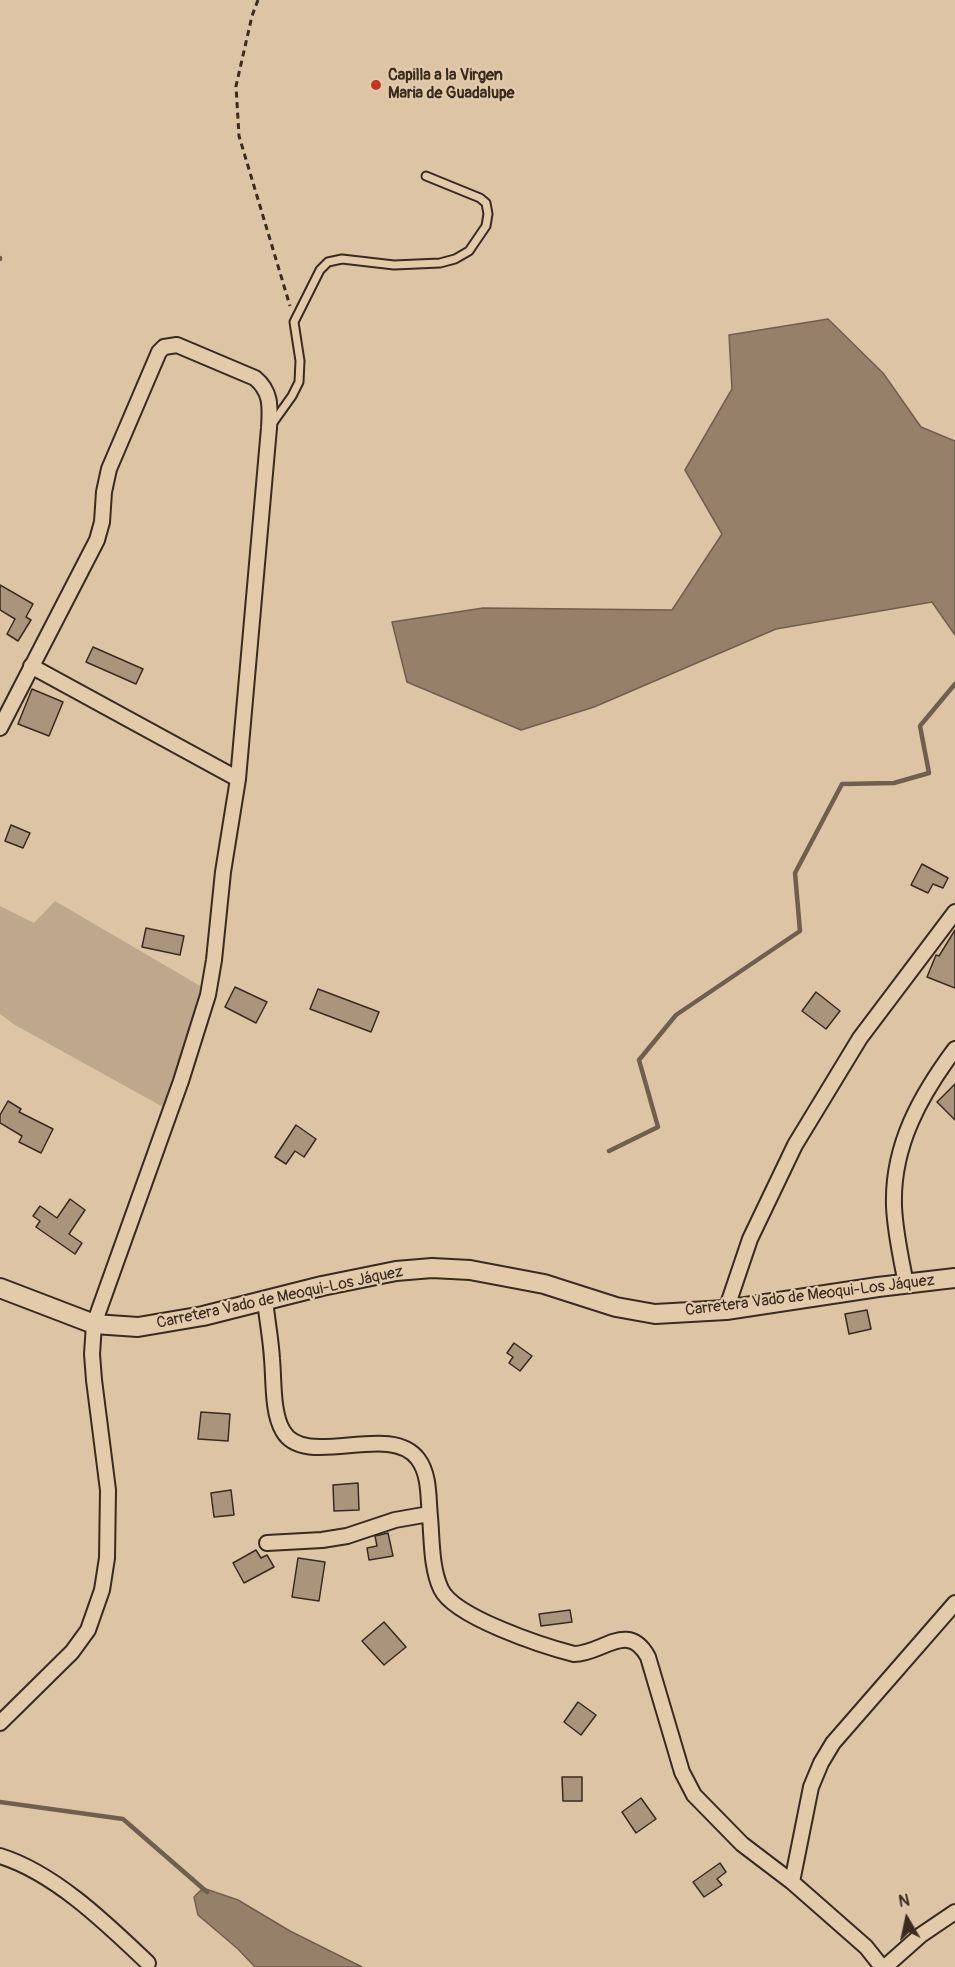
<!DOCTYPE html>
<html>
<head>
<meta charset="utf-8">
<style>
  body { margin:0 }
  #map { position:relative; width:955px; height:1967px; overflow:hidden; background:#dcc4a5; font-family:Pangolin,sans-serif }
  canvas { display:block }
  .north { position:absolute; left:877px; top:1889px; width:60px; height:60px; -webkit-text-stroke:4px #e3caab; paint-order:stroke; rotate:351deg; font-size:16px; font-weight:700; line-height:24px; text-align:center; color:#3b2a1e }
  .north::after { content:''; display:block; margin:auto; width:21px; height:27px; background:#3b2a1e; clip-path:polygon(50% 0,100% 100%,50% 72%,0 100%) }
</style>
</head>
<body>
<div id="map">
<canvas width="955" height="1967"></canvas>
<div class="north">N</div>
</div>
<script>
const ctx = document.querySelector('canvas').getContext('2d');
ctx.lineJoin = 'round';
function fill(path, color) { ctx.fillStyle = color; ctx.fill(path, 'evenodd'); }
function strokePath(path, color, width, dash) { ctx.strokeStyle = color; ctx.lineWidth = width; ctx.lineCap = dash ? 'butt' : 'round'; ctx.setLineDash(dash || []); ctx.stroke(path); }
function label(font, color, halo, rows, align = 'center') {
  ctx.font = font + ' Pangolin,sans-serif'; ctx.lineWidth = 4.5; ctx.setLineDash([]); ctx.textBaseline = 'middle'; ctx.strokeStyle = halo; ctx.fillStyle = color; for (const [text, x, y, turn = 0] of rows) {
    ctx.save(); ctx.translate(x, y); ctx.rotate((+turn || 0) * Math.PI / 180); ctx.textAlign = isNaN(turn) ? turn : align; if (halo) ctx.strokeText(text, 0, 0); ctx.fillText(text, 0, 0); ctx.restore();
  }
}
fill(new Path2D(`
  M55,901l147,86 -17,57 -22,63 -148,-82 -15,-11v-108l34,17z`), '#bfa78c');
const water = new Path2D(`
  M828,319l55,54 38,54 34,14v194l-23,-33 -156,27 -182,78 -73,23 -114,-48 -15,-60 91,-14 189,2 50,-76 -37,-64 47,-81 -3,-54z
  M203,1888l35,12 52,31 72,36h-107l-17,-18 -40,-34 -4,-18z`);
fill(water, '#96806a');
strokePath(water, '#725e4c', 1.5);
strokePath(new Path2D(`
  M0,259v-1
  M609,1151l49,-24 -19,-67 37,-45 124,-84 -5,-58 47,-89 52,-1 35,-10 -9,-47 35,-42
  M0,1802l123,17 84,73`), '#725e4c', 4.5);
const building = new Path2D(`
  M0,585l33,19 -7,13 5,3 -13,21 -11,-7 8,-15 -15,-9z
  M93,647l50,22 -7,15 -50,-22z
  M32,689l31,13 -14,34 -31,-12z
  M11,825l19,8 -7,15 -18,-7z
  M922,864l26,14 -5,10 -10,-4 -5,9 -17,-8z
  M146,928l38,8 -4,19 -38,-8z
  M955,930v58l-28,-11 9,-22 3,1z
  M235,987l32,15 -11,21 -31,-16z
  M318,989l61,23 -8,20 -61,-23z
  M816,992l24,19 -14,18 -24,-18z
  M955,1084v36l-18,-18z
  M8,1101l13,8 -2,3 34,17 -12,24 -22,-11 3,-6 -22,-13v-8z
  M296,1125l20,14 -12,18 -9,-6 -9,13 -11,-7z
  M70,1199l15,11 -16,24 13,9 -7,11 -39,-27 4,-6 -7,-5 7,-10 17,12z
  M867,1310l4,19 -22,5 -4,-20z
  M514,1343l18,13 -12,15 -11,-8 4,-6 -6,-4z
  M201,1412l29,2 -2,27 -30,-2z
  M358,1483l1,27 -25,1 -1,-26z
  M231,1490l3,25 -20,2 -3,-24z
  M388,1533l5,23 -24,4 -2,-12 10,-2 -2,-10z
  M256,1550l5,8 6,-3 7,12 -30,16 -11,-20z
  M298,1558l27,4 -6,39 -27,-4z
  M570,1610l2,12 -31,4 -2,-12z
  M384,1622l22,25 -22,18 -22,-24z
  M578,1702l18,13 -15,20 -17,-13z
  M562,1777h20v24h-19z
  M641,1798l15,21 -20,14 -14,-21z
  M720,1863l6,9 -9,7 5,6 -18,12 -11,-15z`);
fill(building, '#aa947c');
strokePath(building, '#3b2a1e', 1.5);
const lane = new Path2D(`
  M272,424l20,-28 7,-14 1,-21 -6,-39 26,-52 8,-8 14,-3 52,6 46,-2 15,-4 14,-8 17,-25 2,-12 -2,-11 -6,-5 -54,-22`);
const street = new Path2D(`
  M31,666l207,113
  M0,728l97,-188 5,-18 2,-30 5,-23 50,-117 5,-5 13,-2 78,33c17,14 15,30 14,50l-31,351 -15,93 -9,88 -6,35 -27,86 -87,243 -2,30 2,26 14,110 -1,68 -5,32 -14,40 -16,22 -72,71
  M906,1284c-5,-26 -11,-52 -12,-78 -2,-60 26,-110 61,-157
  M265,1300c2,20 6,40 7,59 2,21 0,54 11,72 22,39 107,-10 135,28 12,16 10,39 12,58 2,22 1,51 11,72 13,28 102,57 133,65 28,0 54,-34 74,3l34,115 12,23 48,49 50,38 74,65 16,20
  M726,1310l24,-71 45,-94 65,-107 95,-126
  M267,1543l55,-3 25,-4 48,-16 34,-6
  M0,1856c55,17 107,68 148,107
  M792,1882l19,-95 10,-24 12,-20 122,-140
  M885,1967l36,-32 34,-23`);
const secondary = new Path2D(`
  M0,1288l94,36 44,3 65,-11 119,-30 74,-15 36,-3 38,2 74,14 72,23 39,7 71,-4 152,-23 77,-9`);
strokePath(lane, '#3b2a1e', 11);
strokePath(street, '#3b2a1e', 18);
strokePath(secondary, '#3b2a1e', 22);
strokePath(new Path2D(`
  M258,0l-6,16 -16,70 3,50 51,170`), '#3b2a1e', 3, [6, 4.5]);
strokePath(lane, '#e3caab', 7);
strokePath(street, '#e3caab', 14);
strokePath(secondary, '#e3caab', 18);
for (const [x, y, r, color] of [
  [376,85,6,"#c8321e"]
]) { const dot = new Path2D(); dot.arc(x, y, r, 0, 2 * Math.PI); ctx.fillStyle = color; ctx.fill(dot); strokePath(dot, '#e3caab', 2); }
label('bold 16px', '#3b2a1e', '#e3caab', [
  ["Capilla a la Virgen",388,76],
  ["Maria de Guadalupe",388,94]
], 'left');
label('16px', '#3b2a1e', '#e3caab', [
  ["Carretera Vado de Meoqui-Los Jáquez",810,1296,-7],
  ["Carretera Vado de Meoqui-Los Jáquez",280,1298,-12]
]);
</script>
</body>
</html>
